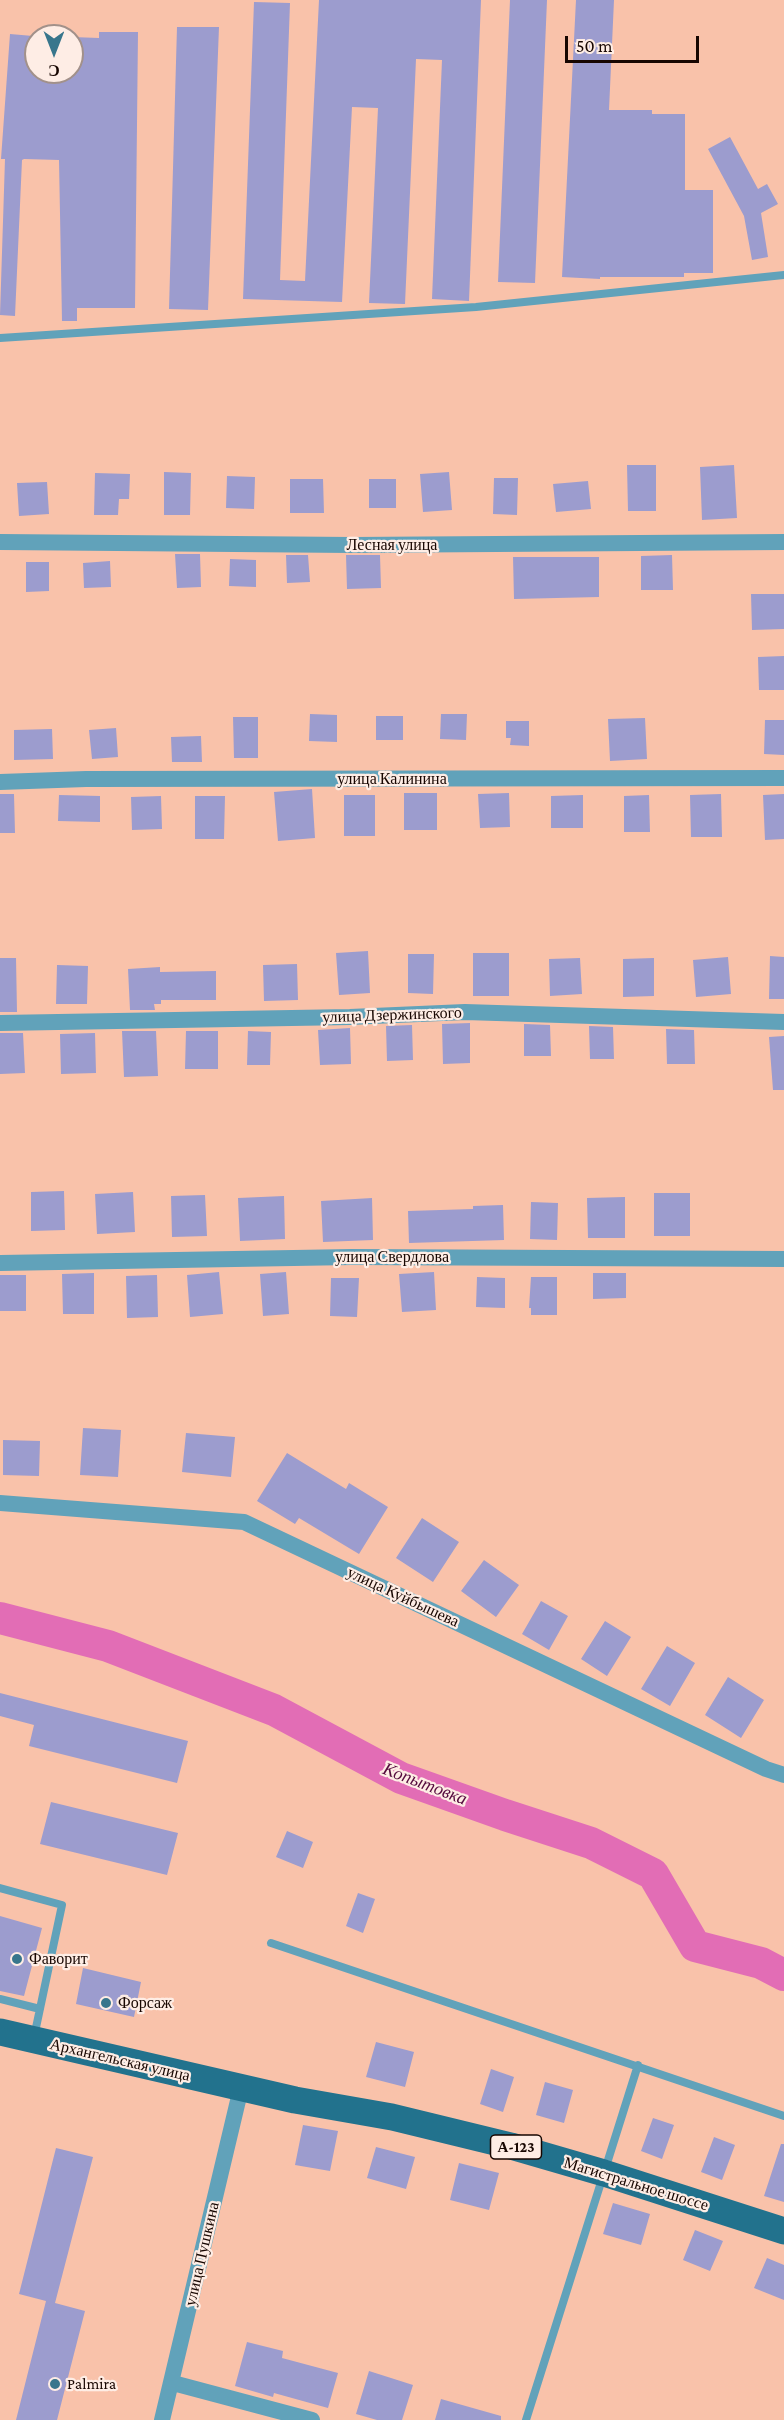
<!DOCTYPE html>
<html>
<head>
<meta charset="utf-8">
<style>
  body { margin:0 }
  #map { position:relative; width:784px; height:2420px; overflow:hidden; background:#f9c2aa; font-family:"Crimson Pro",serif }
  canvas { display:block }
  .north { position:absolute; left:24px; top:24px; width:60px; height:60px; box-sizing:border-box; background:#feede5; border:2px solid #a2918a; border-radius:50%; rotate:180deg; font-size:16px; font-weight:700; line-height:24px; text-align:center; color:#170601 }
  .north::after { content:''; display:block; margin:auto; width:21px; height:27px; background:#38768c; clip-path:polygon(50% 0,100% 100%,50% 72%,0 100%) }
  .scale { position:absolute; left:565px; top:36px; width:134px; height:27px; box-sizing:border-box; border:3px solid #170601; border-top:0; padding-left:8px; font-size:18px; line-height:21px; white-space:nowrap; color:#170601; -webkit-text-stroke:4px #feede5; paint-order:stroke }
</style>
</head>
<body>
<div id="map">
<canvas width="784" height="2420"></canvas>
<div class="north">С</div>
<div class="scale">50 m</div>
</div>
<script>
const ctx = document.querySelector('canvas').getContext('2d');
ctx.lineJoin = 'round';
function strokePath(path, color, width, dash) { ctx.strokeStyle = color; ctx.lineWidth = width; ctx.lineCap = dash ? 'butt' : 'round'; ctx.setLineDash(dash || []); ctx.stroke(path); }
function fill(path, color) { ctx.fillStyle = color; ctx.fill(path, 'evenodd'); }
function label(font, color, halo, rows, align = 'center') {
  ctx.font = font + ' "Crimson Pro",serif'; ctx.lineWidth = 4.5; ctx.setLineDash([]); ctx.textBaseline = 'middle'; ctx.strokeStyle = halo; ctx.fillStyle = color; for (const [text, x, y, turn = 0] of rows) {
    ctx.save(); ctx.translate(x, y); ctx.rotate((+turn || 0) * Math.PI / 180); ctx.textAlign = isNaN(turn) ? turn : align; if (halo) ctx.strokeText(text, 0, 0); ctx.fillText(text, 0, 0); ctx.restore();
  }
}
strokePath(new Path2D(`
  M0,1618l108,28 166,64 127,68 104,37 86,28 62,31 42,72 66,17 23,12`), '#e26db5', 32);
fill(new Path2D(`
  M319,0h162l-12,301 -37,-2 10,-239 -26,-1 -11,245 -36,-1 9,-195 -26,-1 -10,195 -99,-3 11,-297 36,1 -10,277 25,1z
  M510,0h37l-12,283 -37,-1z
  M576,0h38l-5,110h43v4h33v76h28v83h-29v4h-84v2l-38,-2z
  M177,27h42l-11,283 -39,-1z
  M99,32h39l-3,276h-58v13h-15l-3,-161 -35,-1 -2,1 -7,156 -15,-1 5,-156h-4l9,-125 23,2 -2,36h41v-35l27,1z
  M730,137l28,52 9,-5 11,20 -17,9 7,44 -16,3 -8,-44 -36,-67z
  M627,465h29v46h-28z
  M734,465l3,53 -35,2 -2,-53z
  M164,472l27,1 -1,42h-26z
  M449,472l3,38 -29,2 -3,-38z
  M95,473l35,1 -1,25h-10l-1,16h-24z
  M227,476l28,1 -1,32 -28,-1z
  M494,478h24l-1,37 -24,-1z
  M290,479h33l1,34h-34z
  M369,479h27v29h-27z
  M588,481l3,28 -35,3 -3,-28z
  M47,482l2,32 -30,2 -2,-33z
  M175,554h25l1,33 -24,1z
  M286,555h22l2,27 -23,1z
  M346,555h34l1,33 -34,1z
  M672,555l1,35h-32v-34z
  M513,557h86v40l-85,2z
  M230,559l26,1v27l-27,-1z
  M110,561l1,26 -27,1 -1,-25z
  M26,562h23v29l-23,1z
  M751,594h33v35l-32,1z
  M784,656v34h-25l-1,-33z
  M310,714l27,1v27l-28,-1z
  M441,714h26l-1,26 -26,-1z
  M376,716h27v24h-27z
  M233,717h25v41h-24z
  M645,718l2,41 -37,2 -2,-42z
  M765,720h19v35l-20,-1z
  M506,721h23v25l-19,-1 1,-7h-5z
  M116,728l2,29 -26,2 -3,-29z
  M52,729l1,30 -39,1v-30z
  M201,736l1,26h-30l-1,-25z
  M312,789l3,49 -37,3 -4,-49z
  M404,793h33v37h-33z
  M509,793l1,34 -30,1 -2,-34z
  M0,794h14l1,39h-15z
  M721,794l1,43h-31l-1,-42z
  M784,794v45l-19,1 -2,-45z
  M59,795l41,1v26l-42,-1z
  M344,795h31v41h-31z
  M583,795v33h-32v-32z
  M649,795l1,37h-26v-36z
  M161,796l1,33 -30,1 -1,-33z
  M195,796h30l-1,43h-29z
  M368,951l2,42 -31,2 -3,-42z
  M473,953h36v43h-36z
  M408,954h26l-1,40 -25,-1z
  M770,956l14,1v42h-15z
  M728,957l3,37 -35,3 -3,-37z
  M0,958h16l1,54h-17z
  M580,958l2,36 -32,2 -1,-37z
  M654,958v38l-31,1v-38z
  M297,964l1,36 -34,1 -1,-36z
  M57,965l31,1 -1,38h-31z
  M160,967v5l56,-1v29h-55v4h-7l1,6h-25l-2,-41z
  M470,1023v40l-27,1 -1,-40z
  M524,1024l26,1 1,31h-27z
  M412,1025l1,35 -26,1 -1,-35z
  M589,1026l24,1 1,32h-24z
  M350,1028l1,36 -31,1 -2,-35z
  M666,1029l28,1 1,34h-28z
  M156,1031l2,45 -34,1 -2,-46z
  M186,1031h32v38h-33z
  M248,1031l23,1 -1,33h-23z
  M0,1033h23l2,40 -25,1z
  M95,1033l1,40 -35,1 -1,-40z
  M784,1036v54h-11l-4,-53z
  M64,1191l1,39 -34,1v-39z
  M133,1192l2,40 -38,2 -2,-40z
  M654,1193h36v43h-36z
  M205,1195l2,41 -35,1 -1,-41z
  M284,1196l1,43 -45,2 -2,-43z
  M625,1197v41h-37l-1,-40z
  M372,1198l1,42 -50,2 -2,-41z
  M531,1202l27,1 -1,37 -27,-1z
  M503,1205l1,35 -95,3 -1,-32 65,-2v-3z
  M219,1272l4,42 -33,3 -3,-42z
  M286,1272l3,42 -26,2 -3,-42z
  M434,1272l2,38 -34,2 -3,-38z
  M94,1273v41h-31l-1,-40z
  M593,1273h33v25l-33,1z
  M0,1275h26v36h-26z
  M157,1275l1,42 -31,1 -1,-42z
  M477,1277l28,1v30l-29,-1z
  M531,1277h26v38h-26v-7h-2z
  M331,1278h28l-2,39 -27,-1z
  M83,1428l38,2 -3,47 -38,-2z
  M186,1433l49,4 -4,40 -49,-5z
  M3,1440l37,1 -1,35 -36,-1z
  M287,1453l59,36 3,-6 39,24 -29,47 -60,-36 -4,6 -38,-23z
  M422,1518l37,24 -26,40 -37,-24z
  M484,1560l35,25 -23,32 -35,-26z
  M541,1601l27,15 -19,34 -27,-16z
  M605,1621l26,16 -24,39 -26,-17z
  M667,1646l28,17 -25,43 -29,-17z
  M728,1677l36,23 -23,38 -36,-23z
  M0,1693l188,48 -11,42 -148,-37 5,-21 -34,-9z
  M51,1802l127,31 -11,42 -127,-31z
  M287,1831l26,11 -10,26 -27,-11z
  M358,1893l17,6 -12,34 -17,-7z
  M0,1916l42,12 -18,68 -24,-5z
  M83,1968l58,14 -7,35 -58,-13z
  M376,2042l38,10 -9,35 -39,-10z
  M491,2069l23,8 -11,35 -23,-8z
  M545,2082l28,8 -9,33 -28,-8z
  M653,2118l21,7 -12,34 -21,-8z
  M303,2125l35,6 -8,40 -35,-6z
  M714,2137l21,8 -13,35 -21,-8z
  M781,2144h3v58l-20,-6z
  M376,2147l39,10 -9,32 -39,-11z
  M56,2148l37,9 -38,146 30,8 -28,109h-41l30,-119 -27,-7z
  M459,2163l40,10 -10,37 -39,-10z
  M613,2203l37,11 -9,31 -38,-11z
  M695,2230l28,11 -13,30 -27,-11z
  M767,2258l17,7v35l-30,-12z
  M247,2342l36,9 -1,7 56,15 -10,35 -54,-15 -1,4 -38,-11z
  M369,2371l44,14 -11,35h-25l-21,-6z
  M441,2399l60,17v4h-66z`), '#9c9cce');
strokePath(new Path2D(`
  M0,338l476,-31 308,-32
  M0,1888l62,17 -28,132
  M271,1943l513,173
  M0,1999l40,10
  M526,2420l112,-355`), '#61a2ba', 8);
strokePath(new Path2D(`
  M0,542l352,3 432,-3
  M0,782l86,-3 698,-1
  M0,1023l350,-6 115,-5 319,10
  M0,1263l352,-6 432,2
  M0,1503l244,19 522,247 18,6
  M173,2383l139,37
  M162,2420l79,-332`), '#61a2ba', 16);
strokePath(new Path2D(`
  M0,2032l295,68 97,17 119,29 93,27 180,58`), '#22728d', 27);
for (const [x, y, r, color] of [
  [17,1959,6,"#38768c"],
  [106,2003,6,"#38768c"],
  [55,2384,6,"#38768c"]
]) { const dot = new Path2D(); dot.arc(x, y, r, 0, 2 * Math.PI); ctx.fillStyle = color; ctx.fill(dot); strokePath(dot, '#feede5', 2); }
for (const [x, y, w] of [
  [516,2147,51]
]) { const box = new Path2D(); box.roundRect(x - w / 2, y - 12, w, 24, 4.5); ctx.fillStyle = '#feede5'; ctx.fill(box); strokePath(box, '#170601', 1.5); }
label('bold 15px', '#170601', null, [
  ["А-123",516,2147]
]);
label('16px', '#170601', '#feede5', [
  ["Лесная улица",392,545],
  ["улица Калинина",392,779],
  ["улица Дзержинского",392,1015,-2],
  ["улица Свердлова",392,1257],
  ["улица Куйбышева",403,1597,25],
  ["Архангельская улица",120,2060,13],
  ["Магистральное шоссе",636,2184,17],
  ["улица Пушкина",202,2254,-77]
]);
label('16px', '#170601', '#feede5', [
  ["Фаворит",29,1959],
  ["Форсаж",118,2003],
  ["Palmira",67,2384]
], 'left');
label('italic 18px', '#560c3f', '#feede5', [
  ["Копытовка",425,1784,21]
]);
</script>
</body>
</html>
